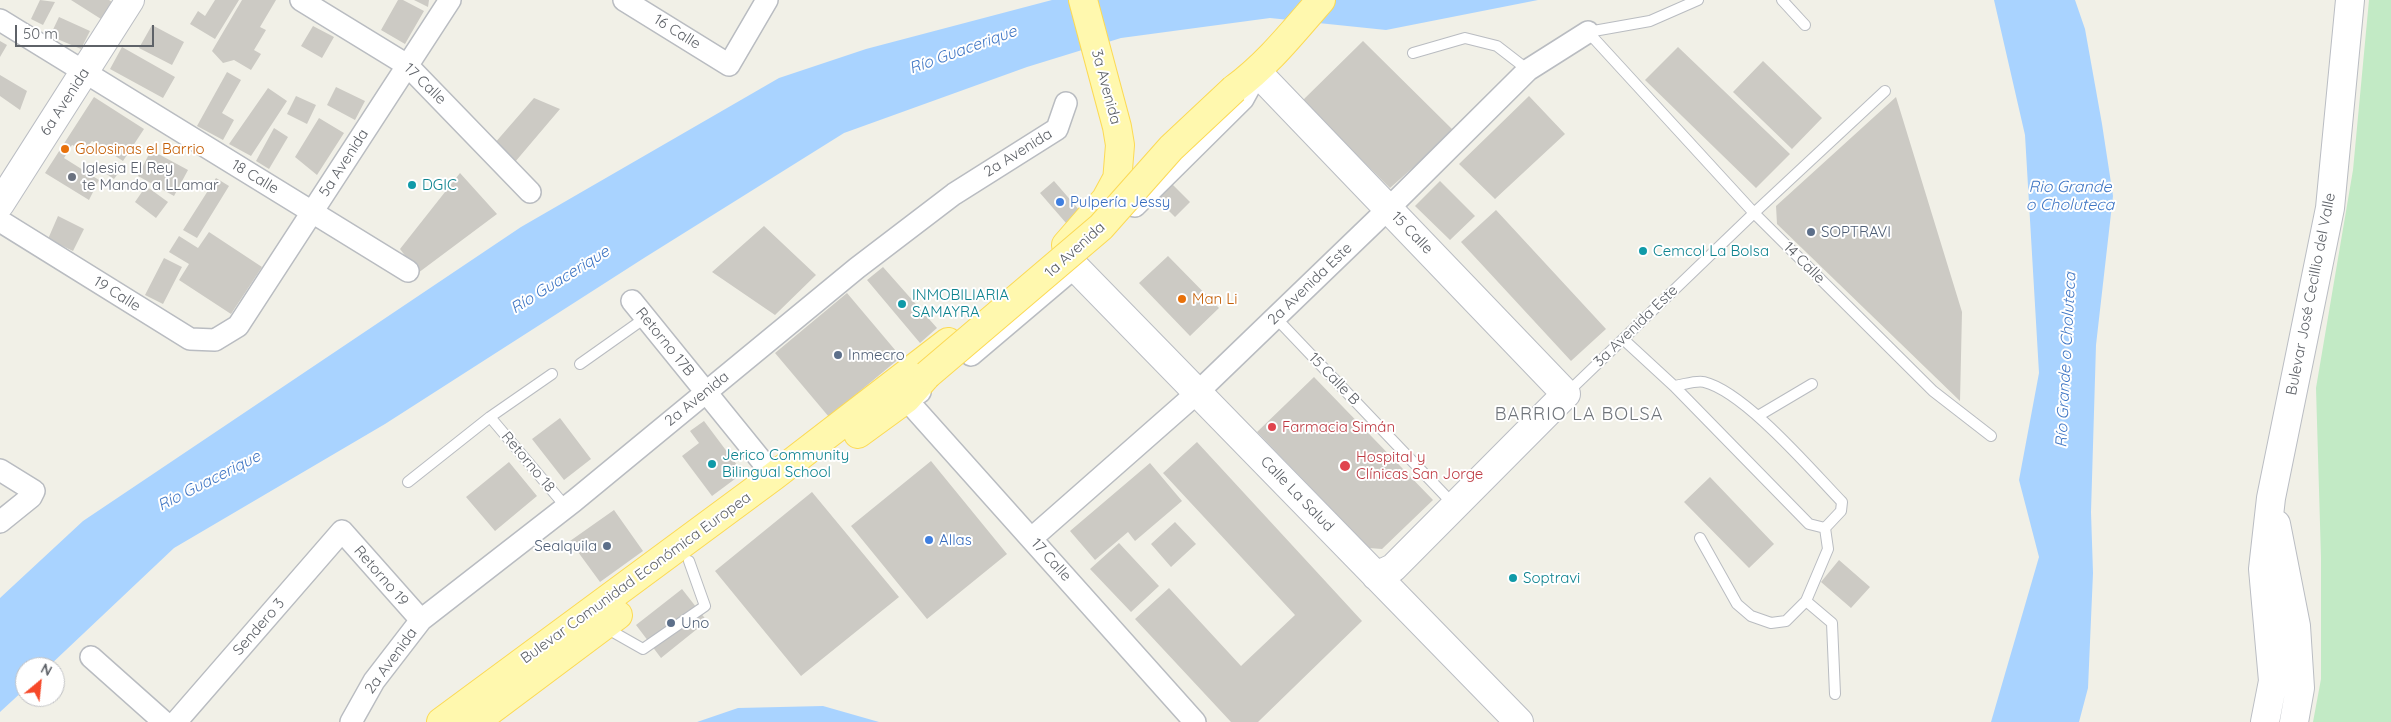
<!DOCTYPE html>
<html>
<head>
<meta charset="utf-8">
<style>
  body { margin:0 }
  #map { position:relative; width:2391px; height:722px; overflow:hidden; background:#f1f0e7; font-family:Quicksand,sans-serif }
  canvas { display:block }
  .north { position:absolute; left:15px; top:657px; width:50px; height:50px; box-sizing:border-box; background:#fff; border:1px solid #bfc0c3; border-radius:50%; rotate:28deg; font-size:14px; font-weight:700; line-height:20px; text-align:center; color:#5e6268 }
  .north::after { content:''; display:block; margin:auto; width:18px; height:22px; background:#f64828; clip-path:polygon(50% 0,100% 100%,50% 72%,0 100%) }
  .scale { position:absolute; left:15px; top:25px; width:139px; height:22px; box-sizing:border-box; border:2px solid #5e6268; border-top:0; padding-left:6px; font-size:15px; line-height:18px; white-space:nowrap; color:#5e6268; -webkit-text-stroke:4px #fff; paint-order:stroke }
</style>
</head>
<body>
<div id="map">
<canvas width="2391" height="722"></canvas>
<div class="north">N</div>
<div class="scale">50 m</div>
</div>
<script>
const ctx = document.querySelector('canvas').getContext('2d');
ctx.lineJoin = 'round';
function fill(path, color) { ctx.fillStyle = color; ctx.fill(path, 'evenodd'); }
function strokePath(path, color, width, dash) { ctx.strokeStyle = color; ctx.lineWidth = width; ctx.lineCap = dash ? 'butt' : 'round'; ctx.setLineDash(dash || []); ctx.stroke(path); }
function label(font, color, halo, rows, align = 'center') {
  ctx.font = font + ' Quicksand,sans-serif'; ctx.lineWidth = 4; ctx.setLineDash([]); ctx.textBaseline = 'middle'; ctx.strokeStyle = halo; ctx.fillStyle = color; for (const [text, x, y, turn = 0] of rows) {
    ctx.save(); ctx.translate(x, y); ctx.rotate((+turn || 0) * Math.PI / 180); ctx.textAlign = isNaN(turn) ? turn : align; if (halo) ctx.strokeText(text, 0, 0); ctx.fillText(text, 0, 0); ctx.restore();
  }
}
fill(new Path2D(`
  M2369,0h22v722h-78l8,-43v-121l-5,-170 37,-218z`), '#c2eac5');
fill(new Path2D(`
  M1052,0h486l-152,30 -116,-12 -149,20 -94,29 -183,66 -200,125 -259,166 -211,124 -126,119h-23v22l-25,23v-114l83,-77 438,-294 258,-149 87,-29z
  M1994,0h81l10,29 17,95 11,72 -17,149 -5,167 2,61 -5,115 -9,34h-88l48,-165 -20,-77 20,-107 -14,-238z
  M823,706l56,16h-182l41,-14z`), '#a9d3ff');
fill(new Path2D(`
  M40,0l15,2 -12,23 -12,-6z
  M71,0h38l3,2 -11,17z
  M215,0h24l-24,39 -25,-15 8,-13 7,5z
  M242,0h34l-16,27 6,3 -12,20 7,4 -10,16 -17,-10 -11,3 -11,-12z
  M398,0h5l21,11 -19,33 -24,-14z
  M414,0h15l-1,7z
  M59,17l31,14 -9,18 -31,-13z
  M152,25l32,17 -12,23 -33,-17z
  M313,26l21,11 -12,21 -21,-12z
  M0,41l7,4 -7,12z
  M1363,41l91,90 -64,57 -88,-87z
  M122,47l53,30 -12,21 -53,-29z
  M1678,47l112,107 -34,34 -111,-108z
  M1763,61l59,57 -30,31 -59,-57z
  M227,72l14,8 -19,33 12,7 -11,20 -26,-14z
  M0,75l27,16 -7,19 -20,-14z
  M336,87l29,14 -10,19 -28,-15z
  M268,88l19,13 -36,55 -22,-12z
  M296,96l20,9 -9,19 -20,-10z
  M1529,96l36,38 -70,65 -36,-35z
  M94,97l50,32 -21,32 -31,-20 -7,9 -13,-5 -8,13 35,22 -10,20 -44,-27z
  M1896,97l66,215 -2,89 -183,-177 -1,-18z
  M534,98l26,11 -45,53 -21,-18z
  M319,118l25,15 -27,42 -22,-18z
  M274,128l14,9 -19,32 -13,-8z
  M151,150l37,20 -14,26 -36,-20z
  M114,162l8,6 -8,11 -9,-6z
  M460,173l37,41 -79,59 -18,-24z
  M216,178l13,8 -32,52 -14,-8z
  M1054,181l26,30 -14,12 -26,-30z
  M1440,181l35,35 -25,24 -35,-34z
  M1172,184l18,18 -15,15 -18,-18z
  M146,186l22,16 -12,16 -21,-16z
  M1496,210l110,119 -35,32 -110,-119z
  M58,216l26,13 -11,22 -25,-12z
  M764,226l52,49 -41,40 -63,-43z
  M209,232l53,35 -31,47 -52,-34 10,-16 -20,-12 10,-16 19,12z
  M1168,256l51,52 -29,28 -51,-53z
  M164,258l18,9 -19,37 -18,-9z
  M883,267l54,61 -17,15 -53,-63z
  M847,293l54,64 -72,60 -54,-64z
  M1314,377l119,123 -51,49 -13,-1 -112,-116z
  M560,418l31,41 -27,21 -32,-41z
  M704,421l39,52 -31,23 -30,-40 17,-13 -9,-12z
  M1197,442l165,179 -104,101h-27l-96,-103 34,-31 72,78 54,-51 -132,-142z
  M931,461l76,93 -80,65 -76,-93z
  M509,462l28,34 -42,35 -29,-34z
  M1150,463l32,38 -47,40 -7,-9 -33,28 -25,-29z
  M1710,477l64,67 -25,24 -65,-66z
  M812,492l87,105 -98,79 -86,-105z
  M614,510l29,41 -43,31 -30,-41z
  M1175,522l21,22 -25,23 -20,-23z
  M1119,543l40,43 -28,26 -41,-43z
  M1839,560l31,27 -19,21 -30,-26z
  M682,589l25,32 -46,37 -25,-33z`), '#cccac4');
const lane = new Path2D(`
  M1698,0l-48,21 -62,11 166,181 179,178 58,45
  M1782,0l23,25
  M1413,53l52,-15 32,8 31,24
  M1275,317l180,189
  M1623,339l51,47 135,138 16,4 16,-17 1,-9c-30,-31 -97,-110 -138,-120 -8,-2 -21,3 -30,4
  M580,364l65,-46
  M1567,393l187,-180 131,-122
  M1758,416l54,-32
  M490,417l76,90
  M408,482l82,-65 62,-43
  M1700,538l37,66 14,12 20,7 15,-2 20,-20 22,-52 -3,-21
  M1806,601l26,22 3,71
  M606,628l37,21 62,-43 -16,-45`);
const street = new Path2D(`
  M301,0l106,65 123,127
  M624,0l105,65 38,-65
  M0,20l408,251
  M1135,206l108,-107 6,-11
  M0,221l190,118 25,1 23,-14 212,-326
  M632,301l142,175
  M971,355l98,-83
  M920,392l-14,7 289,323
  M0,470l34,21 -3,6 -31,25
  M1032,538l166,-146 191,-184 139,-138 60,-38
  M91,657l73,65
  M176,722l166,-191 79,89
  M351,722l23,-41 47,-61 153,-119 283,-233 97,-74 103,-65 9,-26`);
const secondary = new Path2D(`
  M1257,72l309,322 -173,174 -17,8
  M0,204l130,-204
  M1075,267l444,455
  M2276,524l20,102 4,62 -6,34
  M2265,722l8,-41 -10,-112 8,-71 59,-290 20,-208`);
const primary = new Path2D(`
  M1083,0l34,127 3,18 -4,49
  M1234,89c34,-25 59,-57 87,-89
  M1066,245l40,-46 13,-24
  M858,434l48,-35 21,-24
  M441,722l333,-246 174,-134
  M475,722l143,-107`);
strokePath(lane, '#b9bcc1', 12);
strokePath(street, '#b9bcc1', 24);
strokePath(secondary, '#babdc3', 30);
strokePath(primary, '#fcda55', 30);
strokePath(lane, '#fff', 10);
strokePath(street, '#fff', 21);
strokePath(secondary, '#fff', 28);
strokePath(primary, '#fff8ae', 28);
const primaryBridge = new Path2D(`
  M927,375l174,-148 70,-79 63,-59`);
strokePath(primaryBridge, '#fcda55', 30, []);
strokePath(primaryBridge, '#fff8ae', 28);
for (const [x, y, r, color] of [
  [65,149,5,"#e8710a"],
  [72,177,5,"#6b7280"],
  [412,185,5,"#0f9aa8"],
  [1060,202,5,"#3f7fe0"],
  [1811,232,5,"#5c6f8a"],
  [1643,251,5,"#0f9aa8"],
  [1182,299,5,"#e8710a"],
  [902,304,5,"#0f9aa8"],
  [838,355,5,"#5c6f8a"],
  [1272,427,5,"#e0444e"],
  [712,464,5,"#0f9aa8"],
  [1345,466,6,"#e0444e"],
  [929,540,5,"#3f7fe0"],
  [607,546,5,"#5c6f8a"],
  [1513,578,5,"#0f9aa8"],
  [671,623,5,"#5c6f8a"]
]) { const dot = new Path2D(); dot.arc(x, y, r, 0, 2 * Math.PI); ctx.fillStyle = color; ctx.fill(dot); strokePath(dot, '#fff', 2); }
label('15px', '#5e6268', '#fff', [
  ["16 Calle",677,32,32],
  ["17 Calle",425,84,44],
  ["3a Avenida",1106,87,75],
  ["6a Avenida",65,102,-57],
  ["2a Avenida",1018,153,-32],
  ["5a Avenida",344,163,-57],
  ["18 Calle",255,177,31],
  ["15 Calle",1412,233,46],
  ["1a Avenida",1075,250,-42],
  ["14 Calle",1804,263,45],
  ["2a Avenida Este",1310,284,-44],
  ["19 Calle",117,294,32],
  ["Bulevar José Cecillio del Valle",2311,294,-79],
  ["3a Avenida Este",1636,326,-44],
  ["Retorno 17B",665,342,51],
  ["15 Calle B",1334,379,46],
  ["2a Avenida",697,399,-39],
  ["Retorno 18",528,462,50],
  ["Calle La Salud",1297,494,46],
  ["17 Calle",1051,560,48],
  ["Retorno 19",381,576,49],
  ["Bulevar Comunidad Económica Europea",636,578,-36],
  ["Sendero 3",259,627,-49],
  ["2a Avenida",391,661,-54]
]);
label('15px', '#c56008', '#fff', [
  ["Golosinas el Barrio",75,149],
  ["Man Li",1192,299]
], 'left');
label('15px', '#5b616d', '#fff', [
  ["Iglesia El Rey",82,168],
  ["te Mando a LLamar",82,185]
], 'left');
label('15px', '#0d838f', '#fff', [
  ["DGIC",422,185],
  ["Cemcol La Bolsa",1653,251],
  ["INMOBILIARIA",912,295],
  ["SAMAYRA",912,312],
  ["Jerico Community",722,455],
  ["Bilingual School",722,472],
  ["Soptravi",1523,578]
], 'left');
label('15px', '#366cbe', '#fff', [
  ["Pulpería Jessy",1070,202],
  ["Allas",939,540]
], 'left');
label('15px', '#4e5e75', '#fff', [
  ["SOPTRAVI",1821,232],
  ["Inmecro",848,355],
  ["Sealquila",597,546,"right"],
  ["Uno",681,623]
], 'left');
label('15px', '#be3a42', '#fff', [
  ["Farmacia Simán",1282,427],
  ["Hospital y",1356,457],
  ["Clínicas San Jorge",1356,474]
], 'left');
label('italic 16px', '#3f76c4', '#fff', [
  ["Río Guacerique",963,50,-20],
  ["Rio Grande",2070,187],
  ["o Choluteca",2070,205],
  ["Río Guacerique",560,280,-32],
  ["Río Grande o Choluteca",2066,360,-87],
  ["Río Guacerique",209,481,-27]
]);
ctx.letterSpacing = '1px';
label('18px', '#6f747a', '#fff', [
  ["BARRIO LA BOLSA",1579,415]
]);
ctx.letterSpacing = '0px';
</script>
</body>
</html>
